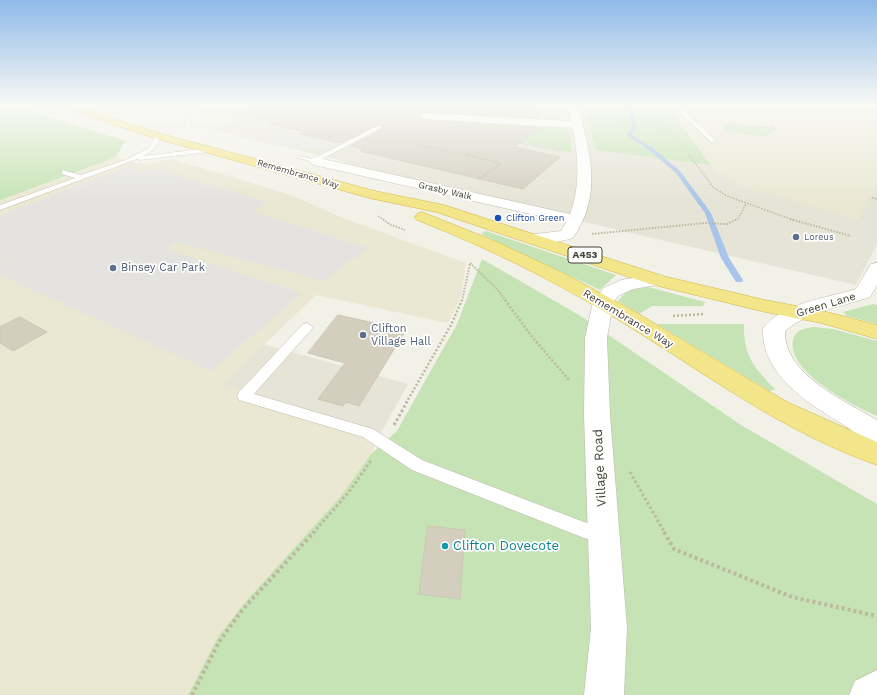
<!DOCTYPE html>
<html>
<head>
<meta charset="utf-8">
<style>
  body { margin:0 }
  canvas { display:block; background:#f2f1e8 }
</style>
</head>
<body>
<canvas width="877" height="695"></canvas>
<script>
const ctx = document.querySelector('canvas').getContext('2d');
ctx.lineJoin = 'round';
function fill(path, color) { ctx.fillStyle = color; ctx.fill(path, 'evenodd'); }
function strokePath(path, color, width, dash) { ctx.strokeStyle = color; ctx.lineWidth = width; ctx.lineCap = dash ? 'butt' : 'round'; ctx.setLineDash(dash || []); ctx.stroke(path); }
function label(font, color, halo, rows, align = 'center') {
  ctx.font = font + ' "Work Sans",sans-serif'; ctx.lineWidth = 3.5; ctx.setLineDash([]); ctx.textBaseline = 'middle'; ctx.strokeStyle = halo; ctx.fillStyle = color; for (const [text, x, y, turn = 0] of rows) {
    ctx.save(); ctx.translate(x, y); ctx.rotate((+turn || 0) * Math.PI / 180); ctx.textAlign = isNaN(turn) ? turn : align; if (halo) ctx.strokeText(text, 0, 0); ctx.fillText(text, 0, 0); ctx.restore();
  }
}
fill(new Path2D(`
  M160,105h717v139l-21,41 -234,-54 -270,-66 -16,-6 -125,-29 24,-10z
  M262,344l146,40 -27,49 -160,-48z`), '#e6e4d6');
fill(new Path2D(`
  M0,105h10l115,36 -9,16 19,6 12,1 25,-5 119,36 49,22 126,46 -5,33 -13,27 -132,-28 -94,90 159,48 -10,21 -30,42 -93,103 -29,36 -31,60h-188z
  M665,105h212v79l-19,36 -112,-33 -20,-8 -15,-14z`), '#eae8d3');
fill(new Path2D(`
  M0,105h10l115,36 -9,16 -116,43z
  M584,105h81l46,60 -115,-15z
  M461,119l-1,4 84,5 1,-4 17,2 7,5 3,21 -132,-25 12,-7z
  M720,124l57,4 -11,9 -38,-5z
  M486,231l130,44 -16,15 -117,-55 -1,-2z
  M482,259l97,56 162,110 136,79v191h-689l31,-60 29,-36 93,-103 30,-42 26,-23 60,-107z
  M648,287l57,15 -2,4h-51l-13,8 -21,-13 10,-11z
  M873,304l4,1v19l-30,-8 -4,-4z
  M657,324h87c-1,31 10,44 31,65l-5,2z
  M814,327l19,2 44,12v75c-23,-10 -91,-44 -84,-76 3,-11 12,-12 21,-13z`), '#c5e3b4');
fill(new Path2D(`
  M369,124l13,2 -49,25 -19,-4 -6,3 -45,-10 18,-8 50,10z
  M130,165l4,6 4,1 19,-3 110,33 -14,9 115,37 -45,33 -146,-39 -11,7 136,44 -91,78 -211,-96v-13l3,-2 -3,-2v-42z`), '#e4e3df');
fill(new Path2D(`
  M622,105h4l6,6 4,16 -4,8 21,13 27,23 31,42 18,45 14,22 -1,2h-6l-15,-24 -16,-45 -29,-40 -27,-23 -22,-15 5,-8 -4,-16z`), '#a9c4ea');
const building = new Path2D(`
  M243,105h296l1,13 -115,-6 -6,5 6,3 115,8 -26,19 46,10 -37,32 -163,-38 5,-2 -14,-3 31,-17v-3l-2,-2 -40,19 -40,-9 5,-2 -36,-8 5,-2 -32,-7z
  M338,315l68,15 -47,76 -13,-4 -3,4 -25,-7 27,-36 -37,-10z
  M20,317l27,15 -34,19 -13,-8v-16z
  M428,526l37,4 -5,69 -41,-5z`);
fill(building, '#d3cebe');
strokePath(building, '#cdc7b2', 1);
const service = new Path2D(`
  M595,105h61l-3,2h-55z
  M672,105h6l37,35v2h-4z
  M379,125l2,1v2l-65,34 -19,-4 3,-2 13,3z
  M158,134l3,2c-4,11 -8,15 -18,20l66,-8 3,2 -3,2 -69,8 -3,-1 -137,51v-5l75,-27 -13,-4v-4l19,5 44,-15 24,-12 7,-13z
  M307,323l6,4 -2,3 -57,64 119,35 49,31 162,62 24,6 3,6 -3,6 -6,2 -18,-4 -172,-68 -49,-33 -124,-37 -2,-4 2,-4 64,-68z`);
const minor = new Path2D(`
  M568,105h10c12,49 25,89 -5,133 -13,4 -33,7 -46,3l-2,-3 2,-3 34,-4 5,-9 -252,-57 -6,-4 6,-4 256,57c11,-29 8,-57 3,-86l-148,-9 -5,-3 5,-3 146,8z
  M657,274l7,2 2,4 -2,4 -31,5 -15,7 -5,7 -6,35 3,77 17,213 -3,67h-40l7,-67 -7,-213 1,-77 8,-36 11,-14 17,-8z
  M877,670v25h-28l6,-14z`);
const tertiary = new Path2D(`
  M877,263v22l-7,12c-29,10 -62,14 -85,34 -1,44 60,70 92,89v24c-14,-5 -25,-14 -38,-22 -33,-20 -78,-49 -76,-93 17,-26 65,-31 93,-40l15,-25z`);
const trunk = new Path2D(`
  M57,105h15l90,29 213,57 69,14 219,71 102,24 58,11 54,14v14l-56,-16 -56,-11 -115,-28 -214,-72 -67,-14 -215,-60 -95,-31z
  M422,212l75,30 68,32 67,36 155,92 90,40v23c-95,-33 -175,-94 -260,-146 -64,-39 -131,-72 -200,-99l-3,-3 3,-3z`);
strokePath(service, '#bdbaab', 1);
strokePath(minor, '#bdbaab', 1);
strokePath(tertiary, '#bdbaab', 1);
strokePath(trunk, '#cfb544', 1);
strokePath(new Path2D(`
  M31,105l14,4
  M172,105l20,14 -1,5 2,1
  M196,105l40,10
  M651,122l28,22 11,12
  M721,123l53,5 -4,-6 9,-4 10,-13
  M620,124l33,1
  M434,136l-15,9 51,11
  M508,141l54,10`), '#bdb89e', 1, [1, 1]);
strokePath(new Path2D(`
  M466,155l35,8
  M689,155l24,32 14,9 66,24
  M479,179l22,-16
  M872,198l5,1
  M378,216l6,4
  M735,220l3,-1 8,-15`), '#bdb89e', 1.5, [1.5, 1.5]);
strokePath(new Path2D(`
  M383,219l6,5 16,6
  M790,219l61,17
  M592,234l113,-11 22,1 10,-5
  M470,263l26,25 10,13
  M462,301l8,-38`), '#bdb89e', 2, [1.5, 1.5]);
strokePath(new Path2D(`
  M505,300l28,38 36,42
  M673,316l31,-2
  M406,403l45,-78 11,-25`), '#bdb89e', 2.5, [2, 2]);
strokePath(new Path2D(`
  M394,425l13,-23
  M630,472l35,61
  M313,533l36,-41 23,-33`), '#bdb89e', 3, [2.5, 2.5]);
strokePath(new Path2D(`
  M664,532l10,17 118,48 85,19
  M192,695l27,-53 24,-33 71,-77`), '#bdb89e', 4, [3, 3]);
fill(service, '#fff');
fill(minor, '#fff');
fill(tertiary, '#fff');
fill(trunk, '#f3e589');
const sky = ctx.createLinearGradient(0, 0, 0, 202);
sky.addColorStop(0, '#8fbae9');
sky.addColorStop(0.52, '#f9f9f5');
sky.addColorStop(1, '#f9f9f500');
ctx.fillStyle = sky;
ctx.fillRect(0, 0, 877, 202);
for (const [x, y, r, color] of [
  [498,218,4,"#1a4fb4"],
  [796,237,4,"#5c6f8a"],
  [113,268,4,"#5c6f8a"],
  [363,335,4,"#5c6f8a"],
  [445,546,4,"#0f9aa8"]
]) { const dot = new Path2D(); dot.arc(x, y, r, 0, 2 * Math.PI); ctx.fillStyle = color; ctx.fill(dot); strokePath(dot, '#fff', 1.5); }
label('9px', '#454237', '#fff', [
  ["Remembrance Way",298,174,16],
  ["Grasby Walk",445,191,13]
]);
label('9px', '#164399', '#fff', [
  ["Clifton Green",506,218]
], 'left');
label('9px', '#4e5e75', '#fff', [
  ["Loreus",804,237]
], 'left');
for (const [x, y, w] of [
  [585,255,34]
]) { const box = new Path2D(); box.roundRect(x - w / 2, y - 8, w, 16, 3); ctx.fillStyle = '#fff'; ctx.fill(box); strokePath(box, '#454237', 1); }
label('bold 10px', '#454237', null, [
  ["A453",585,255]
]);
label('11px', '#4e5e75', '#fff', [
  ["Binsey Car Park",121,268],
  ["Clifton",371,329],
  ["Village Hall",371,342]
], 'left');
label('11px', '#454237', '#fff', [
  ["Green Lane",826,305,-17],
  ["Remembrance Way",628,319,31]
]);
label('13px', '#454237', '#fff', [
  ["Village Road",600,468,-93]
]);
label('13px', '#0d838f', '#fff', [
  ["Clifton Dovecote",453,546]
], 'left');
</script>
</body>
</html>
